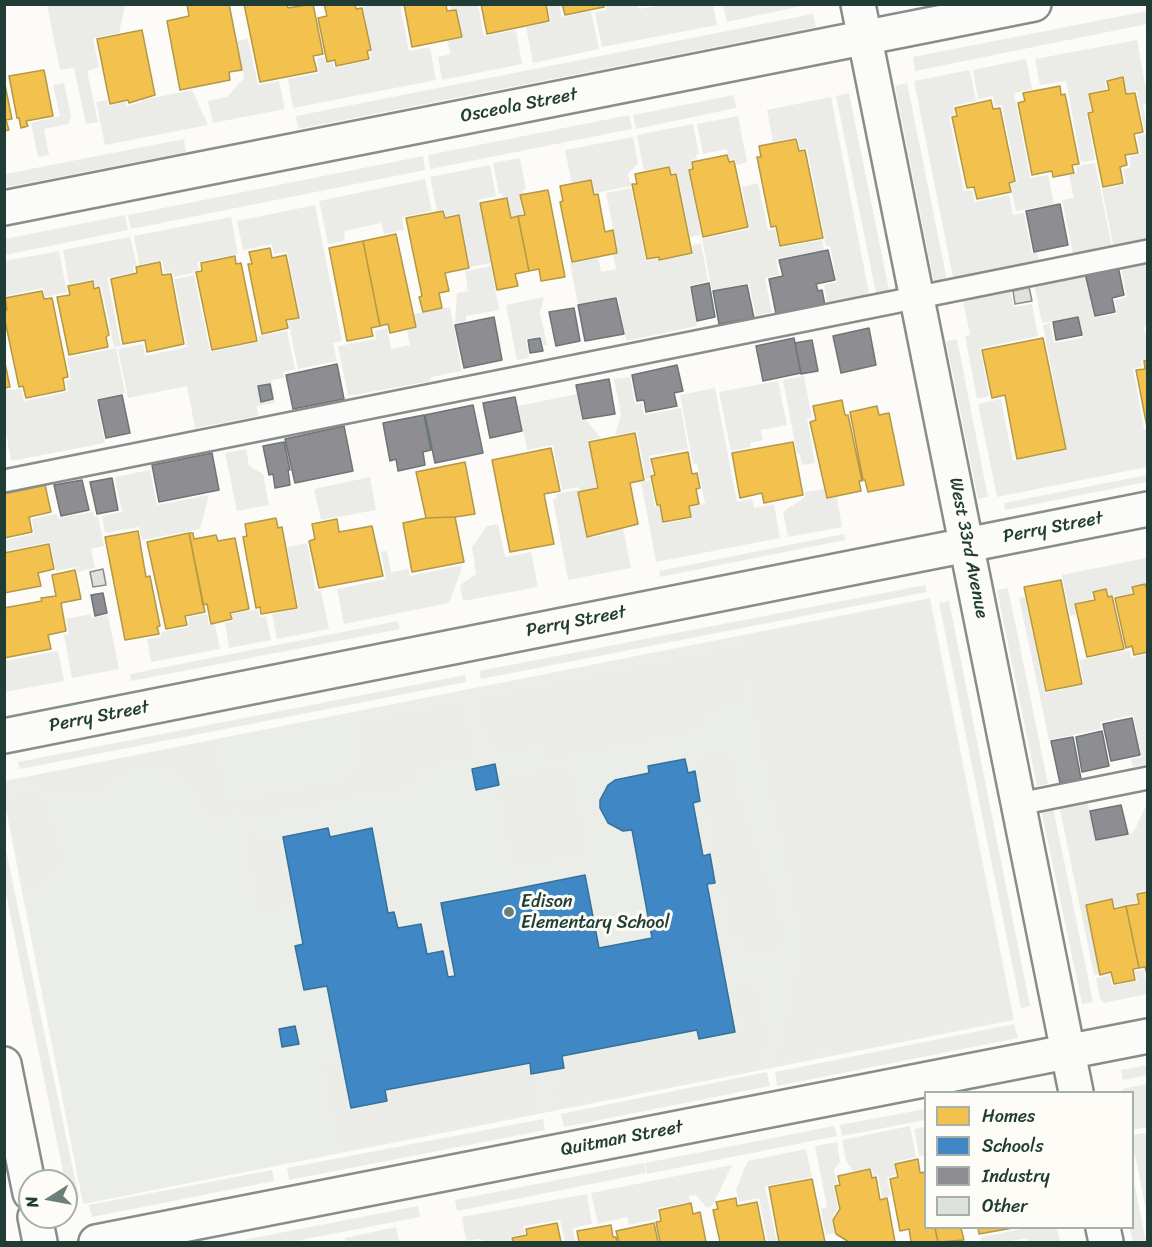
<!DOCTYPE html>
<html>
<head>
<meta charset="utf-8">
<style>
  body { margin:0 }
  #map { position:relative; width:1152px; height:1247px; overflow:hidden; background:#fcfbf8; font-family:Sriracha,sans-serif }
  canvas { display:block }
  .frame { position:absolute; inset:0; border:6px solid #1f3d34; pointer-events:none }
  .legend { position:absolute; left:924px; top:1091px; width:210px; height:138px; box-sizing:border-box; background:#fdfcf7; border:2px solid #a4b0a9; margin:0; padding:8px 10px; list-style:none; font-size:18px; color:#1f3d34 }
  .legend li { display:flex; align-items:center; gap:12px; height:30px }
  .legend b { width:30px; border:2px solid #a4b0a9 }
  .north { position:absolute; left:18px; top:1169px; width:60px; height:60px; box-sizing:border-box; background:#fdfcf7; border:2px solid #a4b0a9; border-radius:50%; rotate:259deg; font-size:16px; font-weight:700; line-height:24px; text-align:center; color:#1f3d34 }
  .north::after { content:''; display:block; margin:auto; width:21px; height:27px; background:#6c8079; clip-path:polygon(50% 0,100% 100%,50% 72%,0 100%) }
</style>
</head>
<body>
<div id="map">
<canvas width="1152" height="1247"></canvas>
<div class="frame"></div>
<ul class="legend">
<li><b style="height:16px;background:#f2c14e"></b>Homes</li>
<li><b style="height:16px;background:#3f88c5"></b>Schools</li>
<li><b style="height:16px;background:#8d8d92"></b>Industry</li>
<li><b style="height:16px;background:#dfe1de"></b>Other</li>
</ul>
<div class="north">N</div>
</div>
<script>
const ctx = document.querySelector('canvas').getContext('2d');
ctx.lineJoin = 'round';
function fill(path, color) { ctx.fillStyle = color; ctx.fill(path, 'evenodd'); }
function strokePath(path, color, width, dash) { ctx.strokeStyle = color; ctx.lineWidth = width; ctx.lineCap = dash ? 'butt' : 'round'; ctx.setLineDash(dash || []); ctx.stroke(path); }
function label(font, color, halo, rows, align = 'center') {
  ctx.font = font + ' Sriracha,sans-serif'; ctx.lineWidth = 6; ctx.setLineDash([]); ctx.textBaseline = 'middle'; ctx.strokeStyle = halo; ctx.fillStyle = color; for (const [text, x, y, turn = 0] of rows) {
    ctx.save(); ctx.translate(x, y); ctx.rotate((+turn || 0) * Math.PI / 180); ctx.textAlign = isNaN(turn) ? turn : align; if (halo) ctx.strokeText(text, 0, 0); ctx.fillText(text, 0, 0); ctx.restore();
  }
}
fill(new Path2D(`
  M930,598l84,422 -931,184 -78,-400 -1,-23z`), '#ebede8');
fill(new Path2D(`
  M811,4l-84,18 -4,-17v-1z
  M47,5h78l-6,28 -26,5 6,29 -12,4 11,51 -12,2 -12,-56 -14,2z
  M400,5l9,46 21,-4 6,33 -143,28 -5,-29 31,-6 -2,-15 7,-1 2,7 7,-1 1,5 37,-8 -1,-6 2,-1 -9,-48z
  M450,5h28l6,31 32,-6 6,34 -80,16 -4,-23 12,-3 -2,-13 15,-3 -6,-28h-6z
  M548,5h11l3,12 29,-6 8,38 -66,14 -7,-36 25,-5z
  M606,5h32l1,4 22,-4h52l4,20 -115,22 -7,-35 11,-2z
  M1147,11v13l-232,47 -2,-14z
  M813,14l3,13 -518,102 -2,-13z
  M248,39l10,46 21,-4 6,28 -72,14 -5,-22 19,-4 17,-19 -7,-37z
  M1137,40l10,55v8l-4,1 4,27 -2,1 -8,-41 -10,2 -3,-17 -19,4 1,9 -18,4 3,18 -5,1 9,48 -14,2 -15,-81 -26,4 -5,-26z
  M1026,59l6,30 -18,4 16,85 18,-3 6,29 -38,7 -6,-28 7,-1 -15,-77 -7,1 -2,-10 -15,3 -5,-29z
  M970,70l6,31 -23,5 1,9 -5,1 15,75 8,-1 3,12 34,-7 4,20 11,-2 8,40 5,-1 2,10 -86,16 -39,-197z
  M64,83l7,33 -3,8 -24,5 5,26 -11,2 -7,-34 29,-7 -7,-31z
  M907,83l40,197 -13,2 -39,-196z
  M192,90l16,35 -103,20 -9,-43 11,-2 1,6 18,-4 1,4 15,-4v-2z
  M849,93l40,197 -13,3 -40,-197z
  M734,95l2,13 -100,21 -3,-14z
  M831,97l38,197 -42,8 -3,-17 13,-3 -7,-36h-4l-19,-98 -7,1 -3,-12 -24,5 -6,-32z
  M629,115l3,14 -202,40 -2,-14z
  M738,116l9,46 -10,3 -2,-6 -6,1 -2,-11 -24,5 -6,-30z
  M693,124l6,30 -3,1 1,4 -6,1 1,8 -4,1 13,66 -11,2 -13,-64h-6l-2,-7 -25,5 -7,-36z
  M1147,134v104l-34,7 -11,-56 24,-5 -3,-15 8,-2 -2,-10 12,-3 -4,-18z
  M633,137l5,26 -10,11 3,12 -36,7 -3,-14 -20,4 -7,-33z
  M184,139l2,13 -179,35 -2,-13z
  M423,156l2,14 -294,59 -3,-14z
  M520,158l6,31 -3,1 1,3 -5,2 4,19 -11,3 -4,-20 -5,1 -1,-5 -3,1 -6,-31z
  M1095,163l17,84 -39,7 -11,-54 12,-2 -5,-23 8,-2 -1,-7z
  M490,165l6,31 -18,4 13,63 -21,4 -10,-53 -14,2 -2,-7 -7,2 -7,-34z
  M425,179l7,32 -30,6 2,13 -20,4 -3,-11 -37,8 1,10 -17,3 -9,-43z
  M758,183l10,47 7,-1 4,19 43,-8 2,10 -48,9 3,16 -14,3 7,34 -16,4 -7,-33 -37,8 -10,-52 48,-10 -8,-42z
  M631,188l15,73 11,-2 1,2 35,-7 -1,-9 9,-2 7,38 -19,5 8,40 -71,15 -8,-44 -40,8 -8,-42 28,-5 3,14 15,-3 -3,-14 5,-2 -12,-60z
  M315,205l27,136 -9,2 4,18 -39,8 -10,-48 13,-2 -14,-67 -13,2 -2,-10 -29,6 -6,-29z
  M125,215l3,15 -123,25v-16z
  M231,217l7,37 -41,8 2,8 -6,1v2l-19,4 -2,-6 -7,2 -3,-13 -23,5 -5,-29z
  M130,237l7,28 -4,1 1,6 -27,6 14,68 -7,1 -13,-62 -6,1 -1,-7 -25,5 -6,-34z
  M59,251l8,41 -22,5 -2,-9 -38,8v-35z
  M1147,263l1,63 -4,1 3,17v15l-6,2 1,5 -9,3 11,60h3v38l-150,30 -19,-93 23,-5 12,62 54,-11 -24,-125 7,-2 4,20 29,-5 -4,-22 -37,7 -8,-39 51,-10 9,44 23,-4 -2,-14 12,-3 -6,-29z
  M491,266l8,44 -33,6v5l-11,2 2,-30 11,-2 -3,-20z
  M194,275l16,77 49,-10v-6l28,-5 8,38 -12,3 1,6 -13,2 4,23 -18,3 1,10 -63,12 -8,-42 -59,12 -10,-49 25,-5 2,12 42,-9 -13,-68z
  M1010,291l4,16 18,-3 6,32 -58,12 9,48 -12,3 -12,-63 5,-1 -7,-35z
  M544,297l-4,16 7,32h-4l-2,-9 -15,3 3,19 -12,2 -11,-55z
  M450,307l12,64 -31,6v4l-83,15 -10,-50 38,-7 -1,-8 12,-3 4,21 19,-4 -3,-15 10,-2 -3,-14z
  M957,339l31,158 -10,2 -32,-158z
  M116,348l9,45 -29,6 9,44 -94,18 -6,-34v-37l16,-1 3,12 44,-9 -2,-11 5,-2 -4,-21z
  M804,376l8,42 -5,1 8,44 -13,2 -2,-11h-3l-14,-74z
  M630,377l5,27 7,-1 2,12 37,-7 7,41 -39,7 3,17 -2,1v4l-4,1 -9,-48 -22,4 6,-20 -7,-36z
  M778,381l9,44 -26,5 2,10 -13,3 1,4 -20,4 -12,-59z
  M715,388l22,114 15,-3 2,9 20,-4 6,34 -124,24 -15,-80 9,-2 5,26h4l4,18 29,-6 -2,-11 15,-3 -8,-40h-4l-13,-69z
  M577,394l5,27 4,-1 15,18 -13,2 9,47 -17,4 -2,-4 -16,3 -9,-45 -26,5 -9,-44z
  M246,449l3,17 14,8 6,31 -32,6 -12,-58z
  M150,470l7,35 52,-10 -9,34 -58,11 -3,-13 -34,6 -3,-17 20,-4 -7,-35z
  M1147,475v7l-142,28 -1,-7z
  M370,477l6,33 -55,10 -7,-31z
  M824,489l2,10 11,-2 5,30 -54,10 -5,-25 22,-15v-5z
  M577,490l9,48 25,-4v-4l12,-2 8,40 -63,12 -15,-81 4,-1 -1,-4z
  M93,512l1,5 4,-1 6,30 -13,3 4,19 -18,4 -1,-5 -20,4 -6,-29 -45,9v-11l29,-6 -2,-15 25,-5 1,4z
  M498,524l7,33 26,-5 7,35 -75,14 -3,-16 16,-11 -4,-27 15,-21z
  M844,534l1,6 -185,37 -1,-6z
  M307,543l9,48h5l8,38 -52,10 -5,-25 27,-5 -12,-62z
  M387,551l4,21 17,-3 2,7 53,-11 -14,38 -105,21 -7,-35 49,-10 -5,-27z
  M1146,558l1,32 -2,-7 -14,3 1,7 -18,4 -1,-2 -4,1 -2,-7 -16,3 1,7 -18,4 2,12 -6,1 -8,-41z
  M925,585l2,7 -446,87 -2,-8z
  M1008,588l40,196 -11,2 -40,-196z
  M1025,597l20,96 39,-8 -5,-25 51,-10 1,8 16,-4v110l-14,3 -2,-8 11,-2 -9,-42 -33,7 1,7 -52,11 -30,-142z
  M949,601l81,405 -9,2 -82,-405z
  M928,602l84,413 -188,38 -84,-413z
  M258,609l2,8 6,-1 5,24 -42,8 -4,-25 8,-2 -1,-7z
  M91,614l1,4 16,-3 11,54 -47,9 -8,-43 5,-1 -3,-15z
  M207,614l2,11 6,-1 5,25 -69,13 -4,-23 14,-2v-5l28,-5 -1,-10z
  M398,621l2,8 -269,52 -1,-7z
  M738,647l10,54 -27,5 -17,11 3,12 -159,31 -3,-15 -39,7 -19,-10 -9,-44z
  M58,651l6,30 -59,11v-31z
  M465,675l1,7 -446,87 -2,-7z
  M463,701l12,56 -59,12 4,15 -67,13 -4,-22 15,-20 -6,-32z
  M214,741l13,62 121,-24 3,18 -101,21c-8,-10 -19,-9 -26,2l-19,-4c-3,-12 -8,-24 -17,-33 -26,-26 -73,-20 -89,14l-77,-12 1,-7z
  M731,750l7,46 42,117 3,33 -37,8 -4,-21 -11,2 -34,-178z
  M570,765l18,87 -75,15 -15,-75 12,-15z
  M22,792l24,6 17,64 -37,30 -20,-88z
  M1087,799l9,42 37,-8 14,-29v86l-11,3 2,9 -23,5 -3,-9 -27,6 15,70 -6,1 -35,-170z
  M1053,807l40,195 -11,2 -41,-195z
  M252,827h3l3,14 20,-4 14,69 -33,7 -13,-75 4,-4z
  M4,841l75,357 -10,2 -64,-311z
  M802,953l19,100 -45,9z
  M1144,970l2,11h1v13l-43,9 -4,-4 -4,-21 14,-3 2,11 25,-5 -2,-10z
  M755,982l7,42 11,-2 -14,45 -200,40 -4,-20 17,-30 122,-22 2,9 47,-9 -8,-49z
  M1014,1024l4,14 -241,48 -2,-14z
  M338,1061l10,50 43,-8 -2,-10 138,-27 2,11h5l6,32 -200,40 -17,-85z
  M1147,1065v10l-24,5 -2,-10z
  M767,1072l3,14 -206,41 -3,-13z
  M1147,1084v43l-14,3 -1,-38h-9l-1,-3z
  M925,1109v11l-83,16 -2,-11z
  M543,1119l2,11 -256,50 -2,-12z
  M834,1126l3,10 -190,38 -2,-11z
  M910,1126l6,31 -22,5 2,13 -9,2 4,19 -9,2 -4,-23 -5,1 -1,-8 -19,3 -7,-10 -4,-21z
  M925,1127v28l-6,1 -5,-27z
  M1145,1133l3,12 -1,70 -15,-75 1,-5z
  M837,1142l3,20 -6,8 3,14 -4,1 5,23 -6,11 3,14 -9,2 -5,-26 6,-2 -12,-61z
  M806,1149l6,28 -47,9 12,56h-9l-9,-44 -20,4 -3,-13 12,-28z
  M644,1163l2,10 -189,38 -2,-11z
  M732,1165l-20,41 -5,2 -11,-13 -7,1 1,6 -33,6 1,11 -29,6 -2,-8 -29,7 -7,-31z
  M272,1170l2,11 -182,36 -3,-12z
  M1133,1176l13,66h-13l-3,-14h2z
  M587,1194l5,30 -19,4 2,13 -10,1 -5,-22 -37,6 2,8 -15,3 1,5h-25l-7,-3 -13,2 -4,-24z
  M418,1206l2,11 -130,25h-57z
  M396,1227l3,15h-53l-1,-4z
  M1027,1228h30l3,14h-32l-1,-4 -21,4h-24l-1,-5z`), '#ebece8');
const homes = new Path2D(`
  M187,4h42l13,66 -13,2 1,8 -50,10 -13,-69 22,-5z
  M244,4h43l1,4 25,-4 10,50 -10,2 4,15 -57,11z
  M324,4h31l1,5 6,-1 9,42 -4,1 2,8 -33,7 -1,-6 -8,2 -9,-44 9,-2z
  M404,4h42l1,7 9,-1 6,27 -50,10z
  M481,4h65l3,17 -62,13z
  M562,4h42v3l-39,8z
  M142,30l13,65 -26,8 -1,-3 -18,4 -13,-65z
  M44,70l9,46 -27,5 2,5 -7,2 -2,-10h-2l-8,-42z
  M1123,77l3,17 9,-1 8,39 -9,2 4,19 -13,2 2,10 -7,2 3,16 -20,4 -15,-74 5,-1 -4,-18 20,-4 -2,-9z
  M4,80l8,39 -6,1 3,10 -5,1z
  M1060,86l1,9 4,-1 14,70 -7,1 2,8 -21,4 -1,-6 -20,4 -14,-72 7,-2 -2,-8z
  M991,100l2,9 7,-1 15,73 -6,2 2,9 -34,7 -3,-12 -7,1 -15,-71 5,-1 -2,-8z
  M796,139l3,12 6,-1 18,88 -43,8 -4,-20 -5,1 -14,-70h4l-2,-11z
  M727,155l2,7 5,-1 14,66 -45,10 -14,-67 4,-1 -1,-7z
  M669,167l2,8 5,-1 16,79 -33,7v-3l-12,2 -15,-75h5l-2,-10z
  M591,180l3,15 4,-1 7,38 8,-2 4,23 -45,9 -12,-60 3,-1 -3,-15z
  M548,190l17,87 -24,4 -2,-12 -10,2 -11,-55 7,-1 -5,-20z
  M507,198l4,20 7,-2 11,55 -14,3 3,12 -21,4 -17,-87z
  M443,211l2,7 14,-3 10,53 -24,5 4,18 -10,2 3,15 -19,4 -4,-15 3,-1 -16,-78z
  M396,234l20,93 -26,6 -2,-9 -8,2 -17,-85z
  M363,241l17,85 -9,2 2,8 -26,5 -18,-93z
  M270,248l2,10 14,-3 13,63 -13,2 2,8 -26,6 -14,-70h4l-3,-12z
  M235,256l1,8 5,-1 16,78 -45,9 -16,-78 6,-1 -1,-8z
  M160,262l2,13 9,-1 13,70 -37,8 -2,-12 -22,4 -12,-65 26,-6 -1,-6z
  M93,281l1,8 5,-2 10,48 -3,2 2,10 -39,8 -12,-58 13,-2 -2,-9z
  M42,291l2,8 8,-1 16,79 -5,1 2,12 -39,8 -3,-12 -4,1 -15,-71v-6h3l-2,-12z
  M1043,338l23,111 -49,10 -12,-64 -13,3 -10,-48z
  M4,358l6,29 -6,1z
  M1148,360v66l-1,1 -11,-57 9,-1 -1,-8z
  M842,400l3,15h3l14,66h-3l2,10 -34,7 -17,-76 6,-2 -3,-14z
  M877,406l2,9 10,-2 15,72 -36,7 -3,-12h-2l-13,-68z
  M635,433l9,47 -14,3 8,41 -51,13 -9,-45 20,-4 -9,-46z
  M793,442l10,53 -39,8 -2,-10 -22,5 -8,-45z
  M551,448l9,43 -16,3 10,50 -44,8 -18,-92z
  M688,452l4,22 5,-1 3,15 -4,1 3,15 -10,2 2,11 -28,5 -3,-17h-3l-6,-29 4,-1 -4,-16z
  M465,462l10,52 -20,3 -29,1 -10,-46z
  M45,485l6,27 -22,5 3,15 -28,6v-44z
  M455,517l9,45 -52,10 -9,-49 23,-5z
  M276,518l2,10 4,-1 15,81 -36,6 -1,-7 -4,1 -13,-71 4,-1 -2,-12z
  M337,519l2,13 33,-6 11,50 -64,12 -10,-47 6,-2 -3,-15z
  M138,531l8,46 4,-1 10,50 -3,1 2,7 -34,6 -20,-103z
  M189,533l16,79 -20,4 2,9 -21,4 -19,-87z
  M189,533h4l1,6 22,-4 2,6 17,-3 14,71 -19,4 2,6 -21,5 -4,-20 -4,1z
  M49,544l5,25 -16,4 3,13 -37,7v-40z
  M75,570l6,29 -20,4 5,28 -18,4 3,14 -47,9v-50l38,-7 -1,-3 15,-2 -4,-21z
  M1061,580l21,104 -36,7 -22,-104z
  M1145,584l3,8v60l-14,3 -2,-9 -6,2 -11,-50 19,-4 -2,-7z
  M1106,589l2,8 4,-1 12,53 -37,8 -12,-53 20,-4 -2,-8z
  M1148,892v86l-3,-11 -6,1 -13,-62 13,-2 -2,-10z
  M1112,899l2,10 12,-3 13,62 -6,1 2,11 -21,4 -3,-12 -11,3 -14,-70z
  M918,1159l2,14 4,-1 2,8v48h9l3,14h-27l-2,-13 -9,2 -10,-52 8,-2 -3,-13z
  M870,1169l2,9 4,-1 4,23 7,-2 8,44h-46l-13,-8 -3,-14 7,-11 -5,-23 5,-1 -2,-9z
  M812,1179l13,63h-46l-10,-55z
  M736,1198l1,8 20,-4 8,40h-45l-7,-32 5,-1 -2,-7z
  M691,1203l2,11 7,-2 6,30h-46l-4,-20 5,-1 -2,-11z
  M557,1223l4,19h-48l-1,-4 15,-3 -1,-6z
  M654,1223l4,19h-39l-3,-11z
  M611,1225l2,12h3l1,5h-38l-2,-11z
  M935,1228h26l3,12 -26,2z
  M978,1228h35l-34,6z`);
fill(homes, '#f2c14e');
strokePath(homes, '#b39946', 1.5);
const schools = new Path2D(`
  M685,759l3,14 7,-2 5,30 -7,2 10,53 7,-2 5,29 -8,1 28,148 -36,7 -2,-9 -135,26 2,12 -33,6 -1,-11 -145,27 2,11 -36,7 -24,-122 -23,4 -9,-44 8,-2 -20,-107 45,-9 2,9 42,-9 16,85 6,-1 4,16 23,-4 6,30 16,-3 5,26 7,-1 -14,-73 69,-13 75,-15 14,73 53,-10 -20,-108 -9,1 -15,-8 -8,-15v-8l8,-15 7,-5 34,-7 -1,-7z
  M495,764l4,21 -23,5 -4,-21z
  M295,1026l4,18 -17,3 -3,-18z`);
fill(schools, '#3f88c5');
strokePath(schools, '#35729a', 1.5);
const industry = new Path2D(`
  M1060,204l8,41 -34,7 -8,-41z
  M828,250l7,30 -19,4 2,7 4,-1 3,15 -49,9 -7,-35 14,-3 -4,-16z
  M1118,266l6,29 -12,3 3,14 -20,4 -10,-43z
  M709,283l6,34 -18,4 -6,-34z
  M747,285l7,33 -35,6 -6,-33z
  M616,298l8,36 -39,7 -7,-36z
  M574,308l6,33 -24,5 -7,-34z
  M494,317l8,43 -38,8 -9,-43z
  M1078,317l4,18 -26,5 -3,-18z
  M869,328l7,37 -35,8 -8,-37z
  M540,338l3,13 -13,2 -2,-13z
  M794,338l7,35 -38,8 -7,-35z
  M812,340l6,31 -17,3 -6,-31z
  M337,364l7,35 -51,10 -7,-34z
  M677,365l6,26 -9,2 3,13 -31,6 -2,-12 -7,1 -5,-26z
  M609,379l6,35 -32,5 -7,-34z
  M270,384l3,15 -12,3 -3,-16z
  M122,395l8,38 -24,5 -8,-38z
  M515,397l7,34 -32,7 -7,-35z
  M473,405l10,48 -48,10 -10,-48z
  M424,415l7,35 -8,2 2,13 -27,6 -2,-12 -6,2 -7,-38z
  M344,426l9,45 -58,12 -10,-44z
  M284,442l6,28h-2l2,15 -15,3 -2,-14 -4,1 -6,-29z
  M212,453l7,37 -60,12 -7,-37z
  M112,478l6,32 -21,4 -7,-32z
  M82,480l7,30 -28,6 -7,-31z
  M103,593l4,20 -12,3 -4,-21z
  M1132,718l8,37 -29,6 -8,-37z
  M1102,731l7,35 -27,6 -6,-35z
  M1073,737l8,42 -21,4 -9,-42z
  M1121,805l7,29 -32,6 -6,-29z`);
fill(industry, '#8d8d92');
strokePath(industry, '#6c7576', 1.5);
const building = new Path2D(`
  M1029,287l3,14 -17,3 -2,-13z
  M103,569l3,16 -13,2 -3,-15z`);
fill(building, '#dfe1de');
strokePath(building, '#888d8a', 1.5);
const service = new Path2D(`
  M4,481l1144,-230
  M1019,804l129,-26`);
const minor = new Path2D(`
  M858,4l218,1088
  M4,208l1030,-204
  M4,736l1144,-227
  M4,1064l26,129
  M35,1217l5,25
  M1103,1228l3,14
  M96,1242l1052,-206`);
strokePath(service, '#888d8a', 26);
strokePath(minor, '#888d8a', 38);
strokePath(service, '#fbfbf9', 21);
strokePath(minor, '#fbfbf9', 33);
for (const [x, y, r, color] of [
  [509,912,6,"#6c8079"]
]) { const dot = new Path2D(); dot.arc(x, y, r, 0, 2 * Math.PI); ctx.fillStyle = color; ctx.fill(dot); strokePath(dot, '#fdfcf7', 2); }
label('18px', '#1f3d34', '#fdfcf7', [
  ["Osceola Street",519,106,-11],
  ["Perry Street",1053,528,-11],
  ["West 33rd Avenue",968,548,79],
  ["Perry Street",576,622,-11],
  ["Perry Street",99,717,-11],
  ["Quitman Street",622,1139,-11]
]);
label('18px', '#1f3d34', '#fdfcf7', [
  ["Edison",521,902],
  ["Elementary School",521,923]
], 'left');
</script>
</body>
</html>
